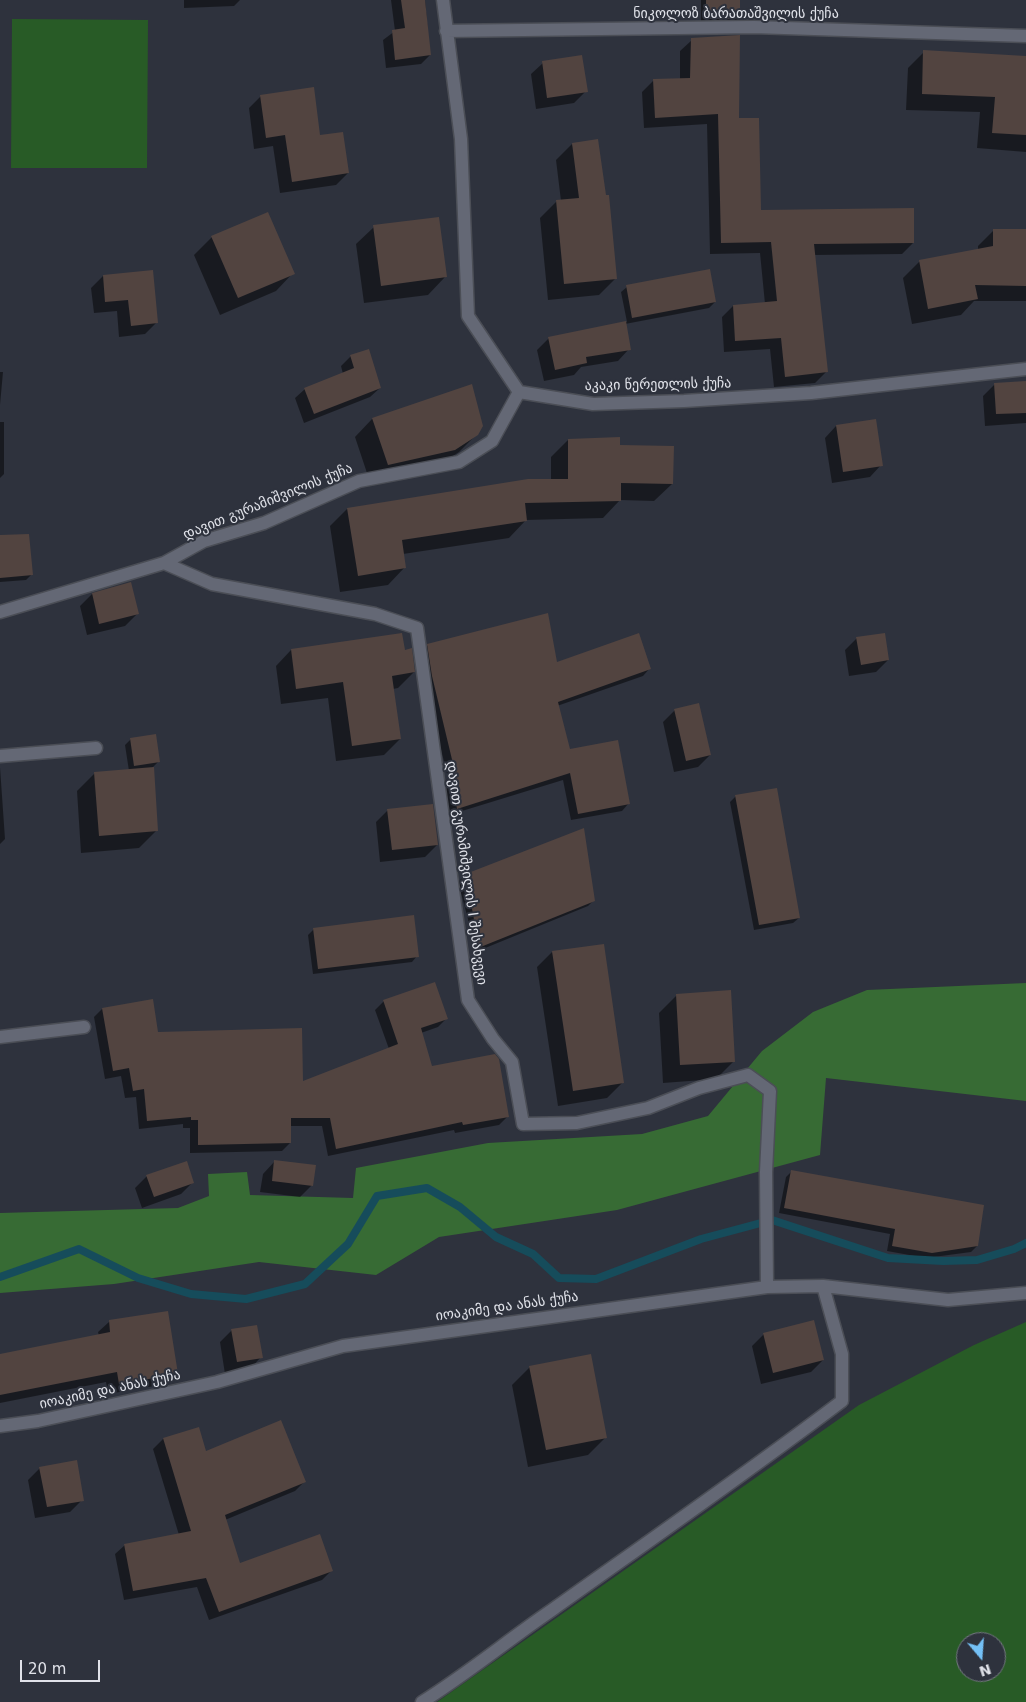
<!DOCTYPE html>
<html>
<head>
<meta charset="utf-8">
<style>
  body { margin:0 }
  #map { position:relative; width:1026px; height:1702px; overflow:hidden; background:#2e323d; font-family:"DejaVu Sans",sans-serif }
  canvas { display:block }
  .north { position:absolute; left:956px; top:1632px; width:50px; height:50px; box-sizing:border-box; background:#2e323d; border:1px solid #757882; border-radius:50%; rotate:162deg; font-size:14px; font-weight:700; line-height:20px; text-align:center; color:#e0e2e9 }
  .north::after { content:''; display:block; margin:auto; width:18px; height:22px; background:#74c0f6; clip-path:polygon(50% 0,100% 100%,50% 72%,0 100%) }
  .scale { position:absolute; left:20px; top:1660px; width:80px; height:22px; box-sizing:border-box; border:2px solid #e0e2e9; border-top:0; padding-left:6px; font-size:15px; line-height:18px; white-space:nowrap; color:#e0e2e9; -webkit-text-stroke:4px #2e323d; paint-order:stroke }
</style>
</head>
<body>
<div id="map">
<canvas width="1026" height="1702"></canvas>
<div class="north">N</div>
<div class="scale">20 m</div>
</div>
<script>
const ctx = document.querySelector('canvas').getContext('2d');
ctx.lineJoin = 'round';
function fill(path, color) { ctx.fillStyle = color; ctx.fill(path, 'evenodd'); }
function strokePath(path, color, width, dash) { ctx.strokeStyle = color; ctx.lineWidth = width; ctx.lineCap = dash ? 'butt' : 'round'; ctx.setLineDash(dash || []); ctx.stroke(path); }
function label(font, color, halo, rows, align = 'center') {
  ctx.font = font + ' "DejaVu Sans","Noto Sans Georgian",sans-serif'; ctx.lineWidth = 4; ctx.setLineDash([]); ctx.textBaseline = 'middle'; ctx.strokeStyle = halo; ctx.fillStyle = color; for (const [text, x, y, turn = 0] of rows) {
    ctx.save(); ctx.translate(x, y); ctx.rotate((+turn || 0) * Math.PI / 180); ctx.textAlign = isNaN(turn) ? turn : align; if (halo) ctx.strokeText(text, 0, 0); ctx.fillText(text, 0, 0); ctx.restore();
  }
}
fill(new Path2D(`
  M12,19l136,1 -1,148h-136z
  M1026,1322v380h-589l422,-297 115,-60zM966,1642h30v30h-30z`), '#285b26');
fill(new Path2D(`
  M1026,983v118l-200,-23 -6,77 -203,55 -178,27 -63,38 -117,-13 -145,22 -114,9v-80l178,-5 31,-12 -1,-22 39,-2 3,23 103,3 3,-30 132,-25 154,-9 66,-18 54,-65 51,-39 54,-22z`), '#376b34');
fill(new Path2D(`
  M184,0h56l-6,6 -50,2z
  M391,0h34l5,55 -9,9 -35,4 -3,-28 12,-9z
  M701,0h38v19l-6,5 -32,1z
  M692,40l46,79 22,92 153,32 -11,11 -88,1 12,117 -11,11 -41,4 -4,-38 -46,3 -2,-35 11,-11 32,-2 -5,-51 -50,1 -3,-130 -63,4 -2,-36 11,-11 27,-2v-28z
  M924,52l102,5v95l-49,-4 3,-36 -74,-2 2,-42z
  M543,63l43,28 -12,12 -38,6 -5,-35z
  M261,96l58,41 29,36 -12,12 -56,8 -7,-47 -19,3 -5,-41z
  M572,144l44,134 -17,17 -51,5 -8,-82 17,-17h4l-5,-41z
  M267,213l26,60 -17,18 -56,24 -26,-60 18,-18z
  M374,227l71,50 -17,18 -64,8 -8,-59z
  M994,230h32v71h-52l-13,14 -49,9 -9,-46 16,-16 59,-12v-4z
  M103,276l54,46 -12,12 -26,3 -2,-26 -23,2 -3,-25z
  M627,287l88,15 -6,6 -84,16 4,25 -11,12 -37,6 -7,8 -30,6 -7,-31 12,-12 78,-16 -6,-30z
  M351,356l29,32 -10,9 -66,26 -9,-25 10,-9 38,-15 -2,-8z
  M0,372h3l-3,33z
  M1026,382v41l-41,3 -2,-30 12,-12z
  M372,419l105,15 -18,18 -23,15 -66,15 -15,-45z
  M0,422h4v52l-4,4z
  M836,426l45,39 -11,12 -38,6 -7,-45z
  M568,440l51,7 53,37 -18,17 -34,-1 -17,18 -77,2 -17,18 -106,16 2,13 -17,18 -48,7 -10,-66 17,-17 204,-29v-23z
  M0,537l32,37 -6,6 -26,2z
  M92,594l45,20 -12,12 -38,9 -7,-29z
  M857,638l31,22 -12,12 -27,4 -4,-26z
  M428,645l128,19 94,4 -7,8 -86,30 12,45 60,52 -7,8 -51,9 -8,-40 -114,35 -5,-33 4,-4 -23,-94 -4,-31z
  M291,650l113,2 10,20 -16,16 -5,1 7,50 -16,16 -48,6 -8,-63 -47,6 -5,-38z
  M675,710l35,45 -12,12 -24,5 -11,-50z
  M131,739l27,23 -6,6 5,62 -18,18 -58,5 -4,-62 18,-18 34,-2 -4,-26z
  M0,767l5,72 -5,5z
  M736,796l63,122 -6,5 -39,7 -24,-128z
  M388,810l49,35 -12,12 -45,5 -4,-40z
  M464,876l130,24 -6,6 -115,47 -5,-34 -10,-37z
  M314,929l103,27 -5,6 -99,12 -5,-39z
  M552,952l70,131 -15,15 -49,8 -21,-139z
  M677,995l57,66 -18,18 -53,4 -4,-70z
  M384,1001l62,18 -8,8 -17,6 10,34 77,49 -9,9 -44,8 -1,-3 -126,26 -6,-30h-32v17l-8,8 -92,2v-25h-7v-4l-44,5 -3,-32 -11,1 -4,-22 -16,3 -11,-62 8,-8 55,24 145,50 87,-34 -14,-39z
  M274,1162l38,23 -12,12 -40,-5 3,-18z
  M792,1171l185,75 -6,6 -45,6 -39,-7 3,-17 -111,-21 7,-36z
  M147,1176l46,6 -12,12 -39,14 -7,-20z
  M167,1312l10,61 -11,11 -58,10 -2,-12 -106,21v-48l99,-19 -1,-4 11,-10z
  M232,1330l29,27 -11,12 -25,5 -5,-32z
  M764,1334l59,26 -12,12 -50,12 -9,-38z
  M530,1367l76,70 -18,18 -60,12 -16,-82z
  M198,1429l7,23 100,29 -10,10 -70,29 14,45 93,5 -10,10 -113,40 -12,-33 -73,13 -9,-46 10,-9 54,-10 -26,-86 10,-10z
  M40,1468l42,32 -12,12 -35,6 -7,-38z`), '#0007');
strokePath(new Path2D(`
  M0,1277l79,-28 59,29 53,16 55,5 59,-15 43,-40 29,-48 50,-8 33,19 36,30 37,17 26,24 37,1 105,-40 71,-19 116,38 55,3 34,-1 37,-11 12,-6`), '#164c5b', 8);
fill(new Path2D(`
  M401,0h24l6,55 -36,5 -3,-30 13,-2z
  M706,0h34v19h-34z
  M740,35l-1,83h20l2,92 153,-2v35l-100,1 14,128 -43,5 -4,-39 -46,3 -2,-36 44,-4 -6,-59 -50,1 -3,-129 -63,4 -2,-39 37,-1 1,-40z
  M923,50l103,6v79l-34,-2 3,-36 -73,-3z
  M582,55l6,37 -41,6 -5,-37z
  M314,87l6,48 23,-3 6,41 -57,9 -7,-47 -19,3 -6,-43z
  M598,139l8,56h3l8,84 -53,5 -8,-84 23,-2 -7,-55z
  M268,212l27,62 -57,24 -27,-62z
  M439,217l8,60 -66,9 -8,-61z
  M993,229h33v57l-51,-1 3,14 -50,10 -9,-49 74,-14z
  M710,269l6,33 -84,16 -6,-33z
  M153,270l5,53 -27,3 -3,-26 -23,2 -2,-27z
  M626,321l5,29 -45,7 1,6 -32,7 -7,-33z
  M369,349l12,39 -67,26 -10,-26 50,-20 -4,-13z
  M1026,381v32l-30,1 -2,-31z
  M472,384l11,42 -5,9 -23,15 -67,15 -16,-47z
  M876,419l7,47 -40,6 -7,-47z
  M620,437v8l54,1 -1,38 -52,-1v18l-96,2 2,18 -125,19 4,28 -48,8 -11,-68 181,-29h40v-40z
  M29,534l4,41 -33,3v-43z
  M131,582l8,32 -40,10 -7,-31z
  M548,613l9,49 82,-29 12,36 -93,33 12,47 48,-9 12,64 -52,10 -8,-41 -113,36 -6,-35 4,-2 -23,-96 -5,-32z
  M402,633l3,17 7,-2 3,24 -23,4 9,63 -49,7 -9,-64 -47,7 -5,-40z
  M885,633l4,27 -28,5 -5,-28z
  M699,703l12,52 -25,6 -12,-52z
  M156,734l4,28 -26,4 -4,-28z
  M154,767l4,64 -59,5 -5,-64z
  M777,788l23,130 -41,7 -24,-130z
  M433,804l5,41 -46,5 -5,-41z
  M584,828l11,73 -117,47 -5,-35 -10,-38z
  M414,915l5,42 -101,12 -5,-41z
  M604,944l20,139 -51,8 -21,-140z
  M435,982l13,37 -27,9 11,38 63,-12 4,5 10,58 -46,8 -1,-3 -126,27 -6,-31h-39v25l-93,2v-25h-7v-3l-44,4 -3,-32 -11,2 -4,-23 -16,3 -11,-63 51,-9 5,33 144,-4 1,53 95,-37 -15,-44z
  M731,990l4,72 -55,3 -4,-71z
  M274,1160l42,5 -3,21 -41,-5z
  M187,1161l7,22 -40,14 -8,-22z
  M791,1170l193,35 -6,41 -46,7 -40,-7 3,-17 -111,-21z
  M168,1311l10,63 -59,10 -2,-12 -117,23v-41l110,-22 -1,-12z
  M814,1320l10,40 -51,13 -10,-40z
  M257,1325l6,33 -26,4 -6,-33z
  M591,1354l16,84 -61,12 -17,-84z
  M281,1420l25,62 -81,33 15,48 80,-29 13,37 -114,41 -13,-34 -73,13 -9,-47 67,-13 -28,-93 36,-11 7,24z
  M77,1460l7,41 -37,6 -8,-40z`), '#524440');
const minor = new Path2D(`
  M443,0l18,139 7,177 51,76 74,12 91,-3 127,-8 215,-24
  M446,31l308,-4 272,9
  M164,563l48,21 163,30 42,14 51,372 25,39 19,23 11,62 54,-1 71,-15 51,-20 49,-13 22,16 -4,81 1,115
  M0,612l164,-49 40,-22 60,-18 95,-42 100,-19 33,-21 27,-49
  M0,756l96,-8
  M0,1037l84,-10
  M0,1426l38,-5 179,-39 126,-36 424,-59 56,-1 125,14 78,-7
  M422,1702c45,-28 86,-62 130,-92 97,-69 195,-137 290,-209v-47l-19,-68`);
strokePath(minor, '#4b4e56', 15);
strokePath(minor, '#646875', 12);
label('14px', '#e0e2e9', '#2e323d', [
  ["ნიკოლოზ ბარათაშვილის ქუჩა",736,14],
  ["აკაკი წერეთლის ქუჩა",658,385,-1],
  ["დავით გურამიშვილის ქუჩა",268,502,-22],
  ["დავით გურამიშვილის I შესახვევი",466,873,82],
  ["იოაკიმე და ანას ქუჩა",507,1307,-8],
  ["იოაკიმე და ანას ქუჩა",110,1390,-12]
]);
</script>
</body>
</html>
